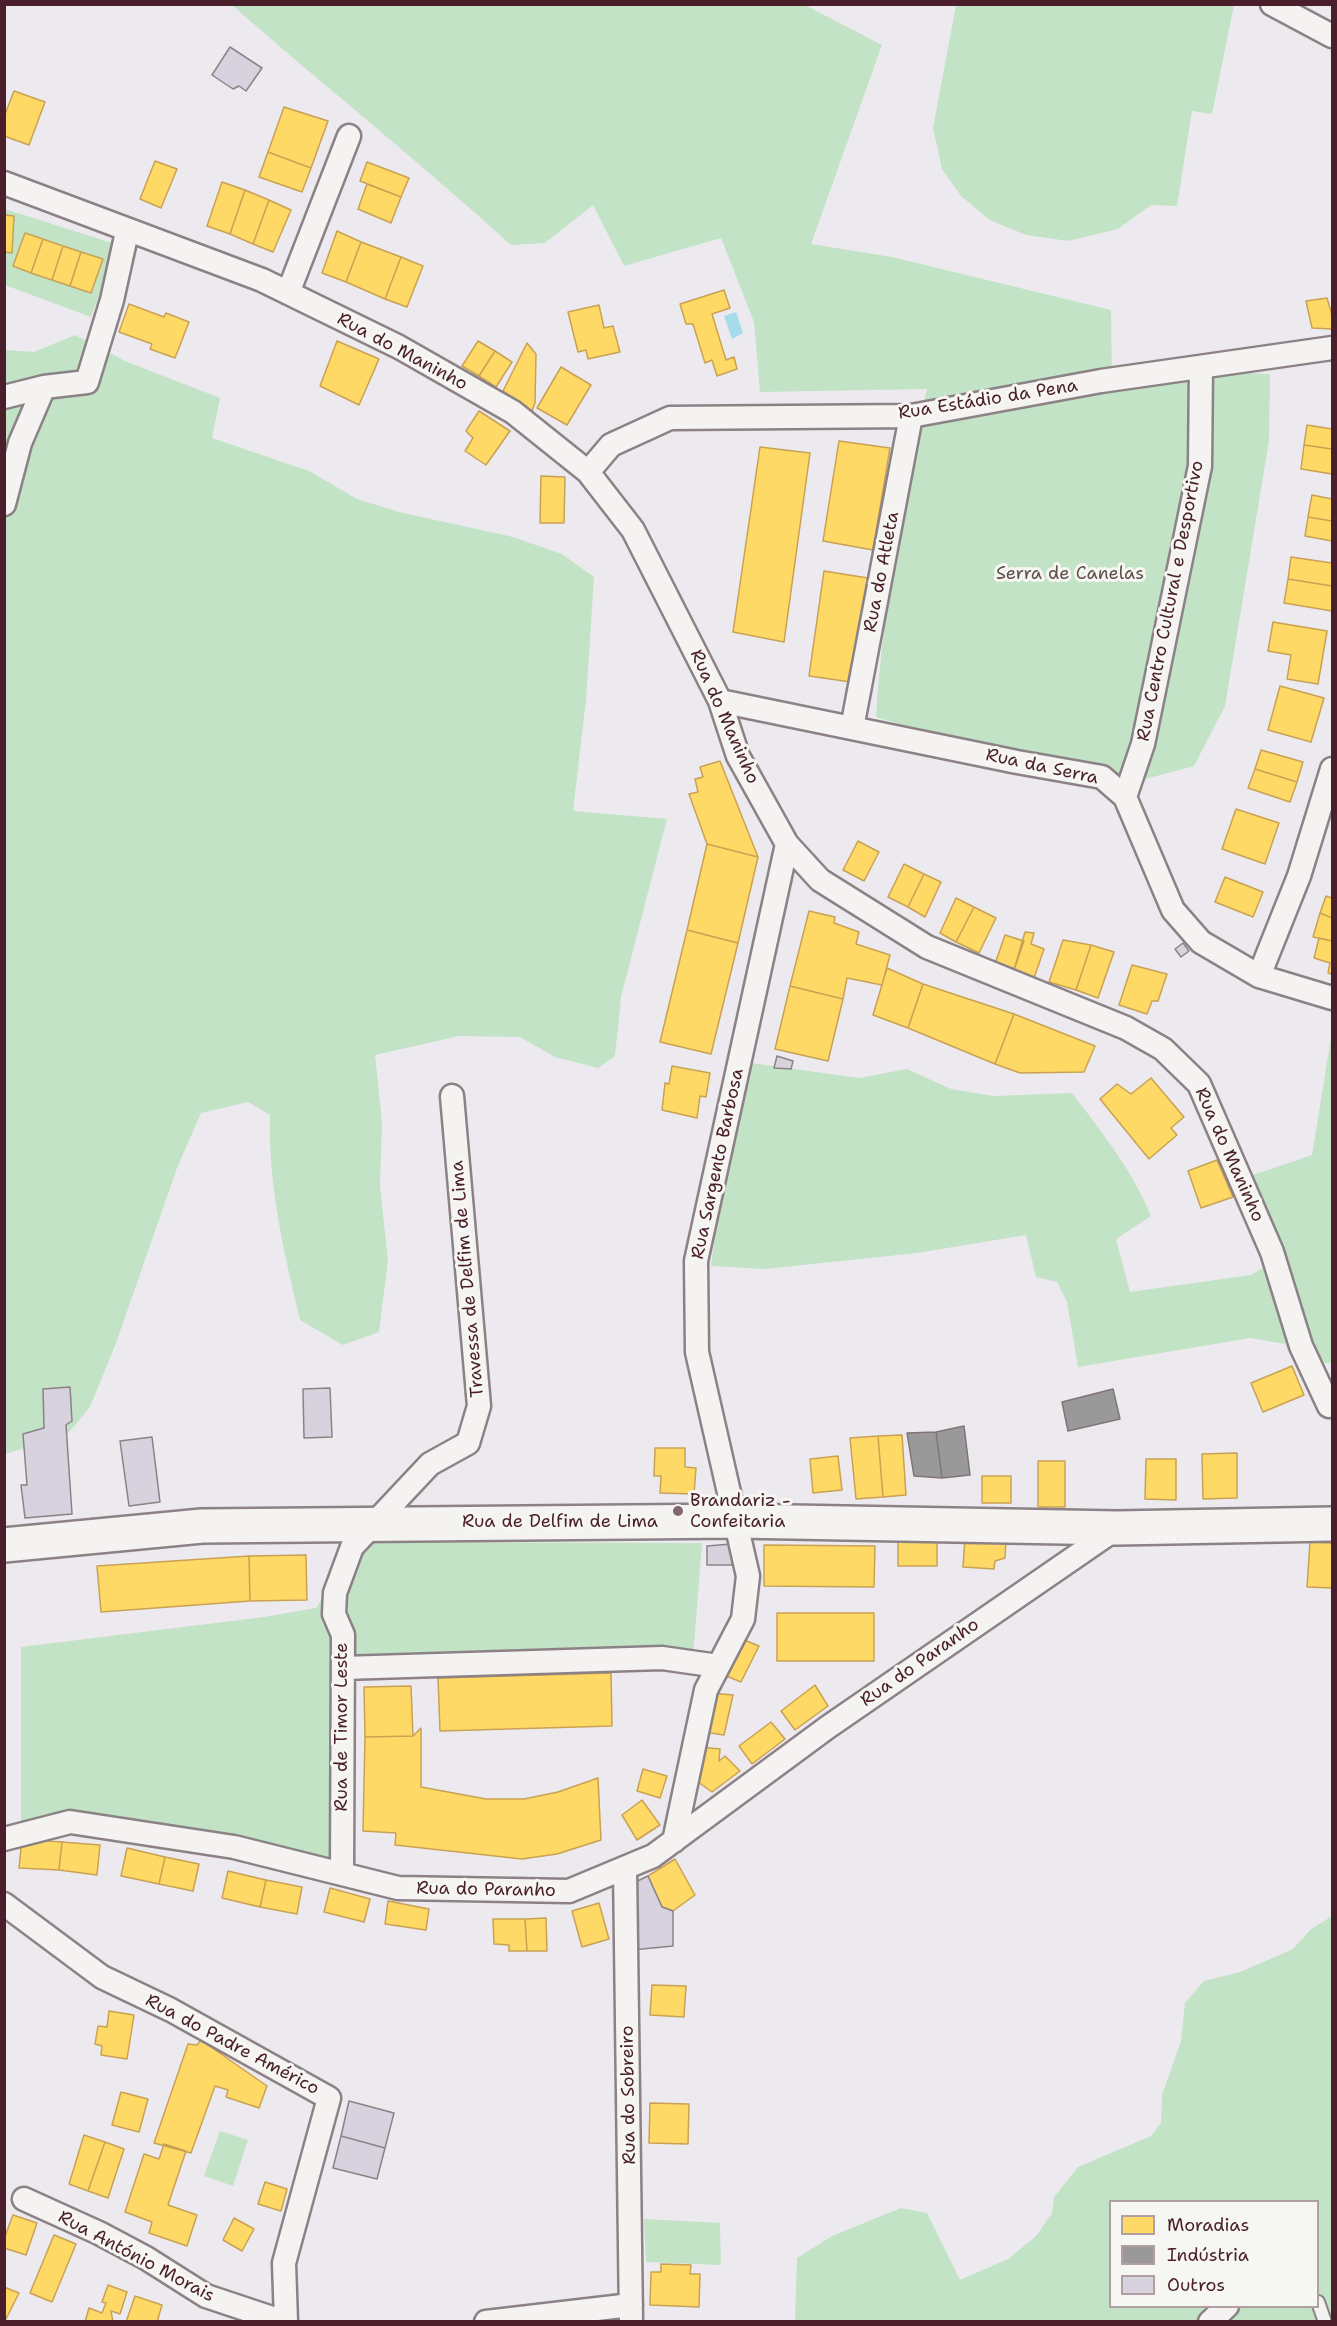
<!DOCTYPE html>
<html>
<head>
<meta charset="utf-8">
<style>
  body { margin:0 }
  #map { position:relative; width:1337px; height:2326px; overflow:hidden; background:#edeaef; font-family:"Shantell Sans",sans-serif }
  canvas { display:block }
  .frame { position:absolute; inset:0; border:6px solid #4a1f2b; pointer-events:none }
  .legend { position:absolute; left:1109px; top:2200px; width:210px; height:108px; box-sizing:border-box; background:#f6f6f2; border:2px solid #b1a0a2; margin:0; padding:8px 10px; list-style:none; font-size:18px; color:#4a1f2b }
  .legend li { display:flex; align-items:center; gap:12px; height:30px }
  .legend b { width:30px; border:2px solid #b1a0a2 }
</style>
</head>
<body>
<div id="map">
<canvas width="1337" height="2326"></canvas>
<div class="frame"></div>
<ul class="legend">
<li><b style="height:16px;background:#ffd966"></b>Moradias</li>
<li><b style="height:16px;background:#999"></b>Indústria</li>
<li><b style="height:16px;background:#d7d2dd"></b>Outros</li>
</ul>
</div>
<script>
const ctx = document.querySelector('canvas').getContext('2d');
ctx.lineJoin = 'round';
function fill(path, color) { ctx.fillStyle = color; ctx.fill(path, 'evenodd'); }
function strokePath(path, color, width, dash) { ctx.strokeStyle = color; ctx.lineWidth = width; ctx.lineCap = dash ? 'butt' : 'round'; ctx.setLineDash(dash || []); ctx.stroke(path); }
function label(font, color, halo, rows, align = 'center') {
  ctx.font = font + ' "Shantell Sans",sans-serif'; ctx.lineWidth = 6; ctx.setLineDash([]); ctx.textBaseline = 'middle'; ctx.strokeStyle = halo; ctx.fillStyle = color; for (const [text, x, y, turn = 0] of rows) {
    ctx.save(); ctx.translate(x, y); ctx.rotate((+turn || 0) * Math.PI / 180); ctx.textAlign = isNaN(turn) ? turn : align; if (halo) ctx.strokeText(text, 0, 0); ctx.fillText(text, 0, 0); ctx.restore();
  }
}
fill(new Path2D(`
  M232,5h573l77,40 -71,199 81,13 219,53 1,75 85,-14 73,3 -1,67 -44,265 -31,60 -45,12 -50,7 -223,-68c7,-110 27,-221 51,-328l-167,3 -6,-70 -33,-84 -97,28 -31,-61 -48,38 -34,2c-91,-83 -187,-159 -279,-240z
  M956,5h278l-22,109 -20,-3 -15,95 -26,-1 -33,24 -50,12 -42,-6 -36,-15 -29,-24 -19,-27 -9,-41z
  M5,209l107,34c5,13 -16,59 -21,74l-86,-32 -1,-33h8l2,-36 -9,-1zM25,233l78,26 -12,34 -77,-27z
  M75,335l50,26 95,37 -8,40 97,33 48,28 42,13 114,25 49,17 32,23 -8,123 -13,111 94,8 -46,178 -6,59 -17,12 -43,-11 -35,-20 -61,-1 -84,19 7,67 -2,64 8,74 -9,72 -36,13 -43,-25c-16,-68 -32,-134 -30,-205l-22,-13 -47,11 -24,55 -61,175 -26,64 -24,29 -61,18 -1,-938 5,-26 -5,-1 1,-139 29,2z
  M1332,1032v331l-35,1 -12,-20 -35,-6 -172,29 -11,-65 -10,-20 -21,-5 -10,-42 -109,18 -152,16 -54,-3 26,-205 122,17 48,-9 44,20 43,7 78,-3c29,38 61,78 79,123l-35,23 14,53 121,-17 30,-17 -34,-81 65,-22z
  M358,1542l344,1 -9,114 -351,7 -10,34 -2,176 -209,-44 -100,-3v-180l243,-30 52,-9z
  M1332,1916v405l-537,1 2,-64 35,-22 69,-28 26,5 33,67 48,-21 28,-23 16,-23 2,-16 24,-30 73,-31 10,-13 1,-28 19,-54 4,-38 19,-22 36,-9 53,-23 17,-19zM1110,2202h208v104h-208z
  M220,2131l28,9 -15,46 -29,-10z
  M644,2219l76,4 1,42 -75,-3z`), '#c2e3c6');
fill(new Path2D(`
  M736,312l7,21 -11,6 -8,-23z`), '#a6dbe9');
const homes = new Path2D(`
  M14,91l31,11 -16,43 -25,-9v-19z
  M284,107l44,14 -17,47 -43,-16z
  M268,152l43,16 -9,24 -43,-15z
  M155,161l22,8 -16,39 -21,-9z
  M367,162l42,16 -8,19 -41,-16z
  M222,182l23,8 -15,44 -23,-8z
  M367,184l34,13 -10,26 -33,-14z
  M245,190l24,10 -16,44 -23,-10z
  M269,200l22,10 -18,42 -20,-8z
  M4,215l10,1 -2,37 -8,-1z
  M337,231l24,11 -15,40 -24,-9z
  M25,233l18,6 -12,34 -18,-7z
  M43,239l20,7 -11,34 -21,-7z
  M361,242l40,15 -16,42 -39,-17z
  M63,246l18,6 -11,34 -18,-6z
  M81,252l22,7 -12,34 -21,-7z
  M401,257l22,9 -16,41 -22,-8z
  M724,290l6,18 -18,6 14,46 8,-3 3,12 -20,7 -5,-16 -7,3 -12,-39h-7l-6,-20z
  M1327,298l5,17v14l-20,-1 -6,-27z
  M129,304l35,13 2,-4 23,9 -14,36 -25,-9 2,-5 -33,-12z
  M599,305l5,23 9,-2 7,26 -32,7 -2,-9 -8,2 -10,-40z
  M337,341l42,18 -20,46 -39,-19z
  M478,341l17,10 -16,25 -17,-10z
  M527,343l9,11 -1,49 -3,8 -29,-20z
  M495,351l17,11 -16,25 -17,-11z
  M561,367l30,18 -24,40 -30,-17z
  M479,411l31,20 -24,34 -21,-14 8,-13 -7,-7z
  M1307,425l25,4v20l-28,-4z
  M839,441l51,7 -17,102 -50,-9z
  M1304,445l28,4v25l-31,-5z
  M760,447l50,6 -26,189 -51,-10z
  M541,476l24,1 -1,46h-24z
  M1312,495l20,4v22l-24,-4z
  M1308,517l24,4v20l-27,-5z
  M1291,557l41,6v23l-44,-7z
  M824,571l50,8 -16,104 -49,-7z
  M1288,579l44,7v25l-48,-8z
  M1273,622l54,9 -9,53 -31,-5 4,-24 -23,-4z
  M1280,686l44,12 -13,44 -43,-12z
  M1261,750l42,12 -6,20 -42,-13z
  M720,761l38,96 -51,-13 -18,-50 9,-2 -3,-13 8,-2 -3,-10z
  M1255,769l42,13 -7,20 -42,-14z
  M1236,809l43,14 -14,41 -43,-15z
  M858,841l21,11 -15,29 -21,-11z
  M707,844l51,13 -20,86 -51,-13z
  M904,864l20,10 -16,33 -20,-10z
  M924,874l17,8 -16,35 -17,-10z
  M1225,877l38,15 -10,25 -38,-15z
  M1326,896l6,2v20l-12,-5z
  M956,898l18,9 -18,35 -16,-9z
  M974,907l22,11 -17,35 -23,-11z
  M809,911l26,6 -1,6 25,9 -3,12 34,11 -8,30 -35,-7 -4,21 -53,-13z
  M1320,913l12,5v23l-19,-4z
  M687,930l51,13 -27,111 -51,-12z
  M1025,932l9,1 -3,11 13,5 -10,29 -20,-8z
  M1005,935l19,6 -10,29 -19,-6z
  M1319,938l13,3v33l-4,-1 2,-10 -16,-5z
  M1063,940l28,5 -15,45 -27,-8z
  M1091,945l23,7 -16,46 -22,-8z
  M1132,965l35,9 -9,27h-6l-5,13 -28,-9z
  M887,968l36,16 -15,44 -35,-13z
  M923,984l91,30 -19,50 -87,-36z
  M790,986l53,13 -15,62 -53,-12z
  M1014,1014l81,32 -11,26 -64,1 -25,-9z
  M672,1066l38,7 -4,24 -6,-1 -3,22 -35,-8 3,-27 4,1z
  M1151,1078l33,39 -13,11 6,7 -28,24 -49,-60 17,-15 14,10z
  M1217,1160l16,37 -32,11 -13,-37z
  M1292,1366l12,29 -41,17 -12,-29z
  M902,1435l4,60 -23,2 -5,-61z
  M878,1436l5,61 -27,2 -6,-61z
  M655,1448h30v19l11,1 -2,26 -34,-1 1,-17h-7z
  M1237,1453v45l-34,1 -1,-45z
  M838,1456l4,34 -29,3 -3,-34z
  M1146,1459h30v41l-31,-1z
  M1038,1461h27v46h-27z
  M982,1476h29v27h-29z
  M965,1537l41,2 -1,19 -10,3 -1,8 -31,-2z
  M937,1539v27h-39v-26z
  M1310,1542l22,1v45l-25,-1z
  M764,1545l111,1 -1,41 -110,-1z
  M306,1555l1,45 -57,1 -1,-45z
  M249,1556l1,45 -149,11 -4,-46z
  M777,1613h97v48h-97z
  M737,1637l22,9 -18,36 -22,-9z
  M611,1673l1,53 -172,5 -2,-53z
  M815,1685l13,21 -33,24 -14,-19z
  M411,1686l2,50 -48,1 -1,-50z
  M711,1693l22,2 -9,40 -20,-3z
  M771,1722l14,17 -33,25 -13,-18z
  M421,1728v59l65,12h38l34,-7 40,-14 3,62 -44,14 -35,5 -127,-14 1,-12 -33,-2 2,-94 48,-1z
  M700,1747l20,2 -1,12 6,-5 15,15 -28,21 -18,-13z
  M643,1769l24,7 -7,22 -23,-7z
  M642,1800l18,25 -23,15 -15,-25z
  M22,1839l40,3 -3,28 -40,-2z
  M62,1842l38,3 -3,30 -38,-5z
  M127,1848l38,9 -6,27 -38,-8z
  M165,1857l34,7 -6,27 -34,-7z
  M675,1859l20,36 -22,16 -11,-4 -14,-31z
  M228,1871l38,9 -6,27 -38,-9z
  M266,1880l36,7 -5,27 -37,-7z
  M330,1888l40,11 -6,23 -40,-10z
  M388,1901l41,8 -3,21 -41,-6z
  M599,1903l10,36 -27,8 -10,-36z
  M546,1918l1,33h-20l-2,-32z
  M493,1919h32l2,32h-18v-6l-15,-1z
  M652,1985l34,1 -2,31 -34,-2z
  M109,2011l25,4 -7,44 -26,-4 1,-9 -7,-2 3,-18 9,1z
  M201,2040l66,46 -8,22 -33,-11 2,-7 -13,-4 -24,67 -37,-10 34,-99 9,1z
  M121,2092l27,7 -9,33 -27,-7z
  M650,2103l39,1 -1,40 -39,-1z
  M84,2135l21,7 -17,49 -19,-7z
  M105,2142l19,7 -16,49 -20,-7z
  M164,2144l22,7 -18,54 29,10 -10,31 -38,-13 3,-11 -27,-10 19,-58 15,5z
  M265,2182l22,7 -6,22 -23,-7z
  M13,2215l24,8 -11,32 -22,-7v-9z
  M234,2218l20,11 -12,22 -19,-11z
  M54,2235l22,9 -24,58 -22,-9z
  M661,2264l30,1 -1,9h10l-1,33 -49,-2 1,-33h10z
  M108,2285l19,7 -7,22 -9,-3 2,11h-28l4,-14 13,5 4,-10 -4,-1z
  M4,2287l15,6 -13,26 -2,-1z
  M135,2296l27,9 -5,17h-31z`);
fill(homes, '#ffd966');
strokePath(homes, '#c9a154', 1.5);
const industry = new Path2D(`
  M1113,1389l7,30 -52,12 -6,-29z
  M964,1426l6,49 -28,3 -6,-46z
  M936,1432l6,46 -28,-2 -7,-43z`);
fill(industry, '#999');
strokePath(industry, '#817478', 1.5);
const building = new Path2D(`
  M230,47l32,21 -16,23 -7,-5 -6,3 -21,-14z
  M1183,943l6,8 -8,6 -6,-8z
  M777,1056l16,5 -2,8 -17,-1z
  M70,1387l2,34 -6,4 6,89 -47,4 -4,-33h6l-4,-51 21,-6 -1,-39z
  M330,1388l2,49 -28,1 -1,-49z
  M152,1437l8,65 -31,4 -9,-65z
  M731,1544l1,21h-25v-19z
  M648,1876l14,31 11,4v35l-41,4 -3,-65z
  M349,2101l45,12 -9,35 -44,-12z
  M341,2136l44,12 -8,31 -44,-11z`);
fill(building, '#d7d2dd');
strokePath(building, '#8c8286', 1.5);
const lane = new Path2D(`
  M1318,2302l7,20`);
const street = new Path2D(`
  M1272,4l60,32
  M4,183l258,97 137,67 114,65 75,60 45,58 87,171 18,55 49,88 33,36 107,67 199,81 37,21 36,35 73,168 29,94 28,60
  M288,293l61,-157
  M4,397l40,-10
  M588,472l23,-27 59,-27 241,-2 190,-35 231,-33
  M4,504l16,-61 24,-56 43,-5 25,-82 15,-68
  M720,701l297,61 85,15 23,20 48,113 28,32 58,34 73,22
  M852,728l59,-312
  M1125,797l18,-53 57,-278 1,-99
  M1259,976l40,-100 33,-107
  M343,1668l319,-10 56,8
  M4,1839l66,-17 164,25 164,41 171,3 84,-35 175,-129 289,-199
  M674,1841l32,-151 37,-71 5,-43 -51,-224 -1,-91 91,-417
  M625,1868l6,454
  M342,1874l1,-239 -9,-21 1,-21 17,-46 78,-83 38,-21 11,-37 -27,-310
  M4,1904l98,73 69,33 158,88 -45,165 2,59
  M24,2199l75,34 47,25 60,38 78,26
  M486,2322l145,-17
  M1210,2322l17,-16`);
const secondary = new Path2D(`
  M4,1545l198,-19 535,-5 380,7 215,-4`);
strokePath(lane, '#8c8286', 16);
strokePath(street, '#8c8286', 27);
strokePath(secondary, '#8c8286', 38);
strokePath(lane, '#f4f3f2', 12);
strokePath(street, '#f4f3f2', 22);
strokePath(secondary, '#f4f3f2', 33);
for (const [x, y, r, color] of [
  [678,1511,6,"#836670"]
]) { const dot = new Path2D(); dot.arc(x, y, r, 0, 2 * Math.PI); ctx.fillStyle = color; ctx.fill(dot); strokePath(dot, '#f6f6f2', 2); }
label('18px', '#4a1f2b', '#f6f6f2', [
  ["Rua do Maninho",402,352,28],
  ["Rua Estádio da Pena",988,400,-9],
  ["Rua do Atleta",882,572,-79],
  ["Rua Centro Cultural e Desportivo",1171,601,-79],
  ["Rua do Maninho",724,717,66],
  ["Rua da Serra",1042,767,12],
  ["Rua do Maninho",1229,1155,66],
  ["Rua Sargento Barbosa",718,1164,-78],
  ["Travessa de Delfim de Lima",468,1279,-95],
  ["Rua de Delfim de Lima",560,1522],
  ["Rua do Paranho",920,1663,-35],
  ["Rua de Timor Leste",342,1727,-90],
  ["Rua do Paranho",486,1890,1],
  ["Rua do Padre Américo",232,2045,28],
  ["Rua do Sobreiro",629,2095,-91],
  ["Rua António Morais",136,2257,28]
]);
label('18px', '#5f4e4a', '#f6f6f2', [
  ["Serra de Canelas",1070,574]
]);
label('18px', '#4a1f2b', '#f6f6f2', [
  ["Brandariz -",690,1501],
  ["Confeitaria",690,1522]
], 'left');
</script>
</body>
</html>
